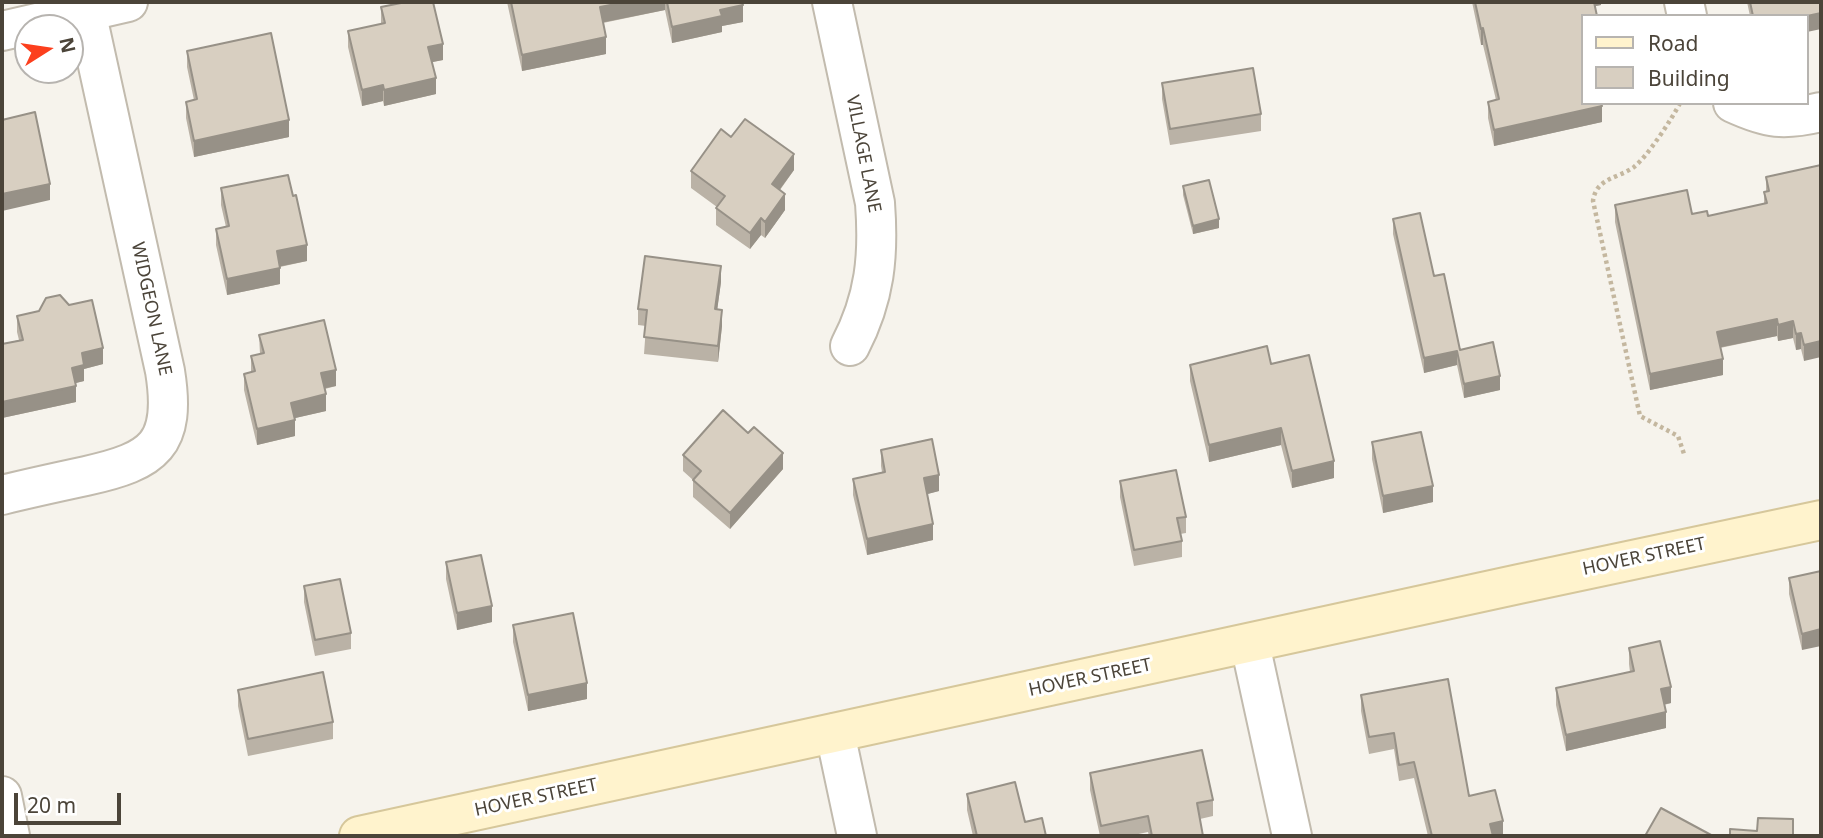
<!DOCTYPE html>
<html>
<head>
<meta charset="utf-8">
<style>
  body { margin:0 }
  #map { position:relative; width:1823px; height:838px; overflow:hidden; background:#f6f3ec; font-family:"Noto Sans",sans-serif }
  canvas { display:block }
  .frame { position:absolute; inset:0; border:4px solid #4b4439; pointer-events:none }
  .legend { position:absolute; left:1581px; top:14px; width:228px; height:91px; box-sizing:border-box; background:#fff; border:2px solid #b7b4b0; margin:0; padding:9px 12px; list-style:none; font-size:21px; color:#4b4439 }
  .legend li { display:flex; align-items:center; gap:14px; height:35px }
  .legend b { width:35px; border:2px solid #b7b4b0 }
  .north { position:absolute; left:14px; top:14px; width:70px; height:70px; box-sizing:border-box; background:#fff; border:2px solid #b7b4b0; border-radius:50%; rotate:78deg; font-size:19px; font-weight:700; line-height:28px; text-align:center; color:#4b4439 }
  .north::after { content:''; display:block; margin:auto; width:24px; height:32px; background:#fc3f1d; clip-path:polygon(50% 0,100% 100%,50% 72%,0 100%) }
  .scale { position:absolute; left:14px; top:793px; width:107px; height:32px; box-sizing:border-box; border:4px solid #4b4439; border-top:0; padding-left:9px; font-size:21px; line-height:24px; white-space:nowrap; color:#4b4439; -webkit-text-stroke:5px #fff; paint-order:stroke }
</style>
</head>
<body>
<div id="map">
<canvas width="1823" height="838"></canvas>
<div class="frame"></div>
<ul class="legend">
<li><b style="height:9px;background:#fff3cd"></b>Road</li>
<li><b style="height:19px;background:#d8cfc1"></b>Building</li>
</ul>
<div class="north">N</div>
<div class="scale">20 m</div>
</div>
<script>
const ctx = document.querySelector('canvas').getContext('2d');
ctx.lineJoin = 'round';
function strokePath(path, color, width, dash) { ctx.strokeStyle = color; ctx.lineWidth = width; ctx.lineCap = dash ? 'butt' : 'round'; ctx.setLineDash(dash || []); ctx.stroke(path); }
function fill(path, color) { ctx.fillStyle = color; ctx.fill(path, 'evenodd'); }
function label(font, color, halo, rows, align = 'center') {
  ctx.font = font + ' "Noto Sans",sans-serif'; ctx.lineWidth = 6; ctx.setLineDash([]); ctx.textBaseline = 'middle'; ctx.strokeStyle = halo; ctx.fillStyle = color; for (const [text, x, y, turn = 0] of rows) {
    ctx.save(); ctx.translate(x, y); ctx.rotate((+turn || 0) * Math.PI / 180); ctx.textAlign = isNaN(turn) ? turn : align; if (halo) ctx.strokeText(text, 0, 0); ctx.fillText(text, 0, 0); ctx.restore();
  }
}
const minor = new Path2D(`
  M832,2l43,201c4,53 0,95 -25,143
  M1684,2l3,14
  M2,31l126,-29
  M1733,103c35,16 51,18 88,9
  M2,495c28,-7 56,-13 84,-19 68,-15 91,-31 79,-105l-79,-360
  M835,733l22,103
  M2,796l8,40`);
const tertiary = new Path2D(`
  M1250,644l42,192`);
const secondary = new Path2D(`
  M359,836l1160,-252 302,-64`);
strokePath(minor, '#c2bbae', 42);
strokePath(tertiary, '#c2bbae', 42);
strokePath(secondary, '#d6c79b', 42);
strokePath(new Path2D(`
  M1680,103c-8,16 -33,54 -46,64 -17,12 -38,11 -41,34l47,215 38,20 6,18`), '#c4b79f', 4.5, [3.5, 3.5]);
strokePath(minor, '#fff', 38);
strokePath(tertiary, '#fff', 38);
strokePath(secondary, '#fff3cd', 38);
fill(new Path2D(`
  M507,2h235l1,20 -21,4v6l-50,11 -7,-33 -62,13 3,31 -84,17z
  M1472,2h129v3l-6,1 -12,10 19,106 -108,24 -6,-28v-16l8,-2 -13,-55h-2z
  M1747,2h74l-14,14h-57z
  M381,7l62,53 -11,2 4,32 -52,12 -1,-5 -21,5 -14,-59v-16l33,-7z
  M187,51l102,86 -95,20 -8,-39v-16l8,-2 -7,-33z
  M1162,83l99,31v17l-91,14 -8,-46z
  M731,137l63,33 -14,20 5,20 -20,28 -4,-3 -11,14 -34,-24v-17l1,-1 -26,-19v-17z
  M1821,165l-17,196 -3,-12 -5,1 -3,-12 -15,3 -1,-5 -57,12 3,27 -73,15 -35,-168v-17l93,11 56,-12v-12h2v-15z
  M1183,186l36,42 -26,6 -10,-39z
  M221,188l86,73 -27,6v17l-53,11 -11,-50v-16l10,-2 -5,-22z
  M1393,219l41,57 26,74 40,40 -36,8 -7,-33 -33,8 -31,-139z
  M721,282l-4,28 5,16 -4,36 -74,-8 2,-28 -8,-1v-16z
  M17,316l86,48 -19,5v12l-9,2 1,19 -74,16v-74l17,-4 -2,-8z
  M259,335l77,51 -11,3 1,22 -31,7v18l-38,9 -13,-55v-16l7,-2v-16l9,-2z
  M1271,364l63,114 -42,10 -11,-43 -72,17 -19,-81v-16z
  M748,433l35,36 -53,60 -37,-32v-17l-10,-9v-16z
  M1372,442l61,60 -50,11 -11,-54z
  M881,450l58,41 -12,3 6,46 -66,15 -14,-60v-16l29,-7 -1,-6z
  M1120,481l66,36v16l-6,1 2,7v16l-48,9 -14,-69z
  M446,562l46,60 -35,8 -11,-51z
  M1821,571l-19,79 -13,-56v-16z
  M304,586l47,47v16l-36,7 -11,-54z
  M513,625l74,74 -59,12 -15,-69z
  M1629,648l42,55 -7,2 2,23 -100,23 -10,-46v-17l74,-16 -1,-8z
  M238,690l95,32v17l-85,17 -10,-50z
  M1361,695l108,101 34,40h-75l-14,-58 -15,3 -5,-32 -25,5 -8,-43z
  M1090,773l123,27v16l-13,3 3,17h-54l-1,-4 -19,4h-29l-10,-46z
  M967,794l58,28 21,14h-73l-6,-26z`), '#bab2a6');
fill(new Path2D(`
  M626,2h39v8l-65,13v-16z
  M1591,2h10v3l-10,2z
  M743,5v17l-21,4v6l-50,11v-16l48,-17z
  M1821,13v16l-14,3v-16z
  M1483,28v17h-2v-16z
  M606,37v17l-84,17v-16z
  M443,44v16l-15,3v-16z
  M436,78v16l-52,12v-16z
  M383,85v16l-21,5v-16z
  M1602,106v16l-108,24v-16z
  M289,120v17l-95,20v-16z
  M794,154v16l-22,30v-16z
  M50,184v16l-48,11v-17z
  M785,194v16l-20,28v-16z
  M761,218v17l-11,14v-16z
  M1219,219v9l-26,6v-8z
  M307,245v16l-30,6v-16z
  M721,266v16l-6,44v-17z
  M280,268v16l-53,11v-16z
  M722,310v16l-4,36v-16z
  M1777,319v17l-60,12v-16z
  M1793,321v17l-15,3v-16z
  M1801,333v16l-5,1v-16z
  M1821,341v16l-17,4v-16z
  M103,348v16l-19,5v12l-12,3v-16l10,-15z
  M1457,351v14l-33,8v-15z
  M1723,359v16l-73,15v-16z
  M336,370v16l-15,3v-16z
  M1500,376v14l-36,8v-14z
  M76,386v16l-74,16v-16z
  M326,394v17l-35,8v-16z
  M295,420v16l-38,9v-16z
  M1281,428v17l-72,17v-17z
  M783,453v16l-53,60v-16z
  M1334,461v17l-42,10v-17z
  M939,475v16l-15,4v-17z
  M1433,486v16l-50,11v-17z
  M933,524v16l-66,15v-16z
  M492,606v16l-35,8v-17z
  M1821,629v17l-19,4v-16z
  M587,683v16l-59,12v-16z
  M1671,687v16l-10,2v-16z
  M1666,712v16l-100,23v-16z
  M1503,821v15h-13v-12z`), '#979187');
const building = new Path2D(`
  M406,2h27l10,42 -15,3 8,31 -52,12 -1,-5 -21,5 -14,-59 37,-8 -4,-16z
  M511,2h115l-26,5 6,30 -84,18z
  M667,2h75l1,3 -23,5 2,6 -50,11z
  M1475,2h119l3,14h-14v87h18l1,3 -108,24 -6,-28 11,-3 -16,-71 -2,1z
  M1750,2h71v11l-14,3h-54z
  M271,33l18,87 -95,21 -8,-39 11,-3 -10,-48z
  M1253,68l8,46 -91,15 -8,-46z
  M35,112l15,72 -48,10v-74z
  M745,119l49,35 -22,30 13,10 -20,28 -4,-4 -11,15 -34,-25 9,-12 -34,-25 30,-42 10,8z
  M1821,165v176l-17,4 -3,-12 -5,1 -3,-13 -15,4 -1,-6 -60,13 6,27 -73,15 -35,-169 72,-15 5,24 15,-3 1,5 59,-13 -3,-11 5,-1 -3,-14z
  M288,175l5,21 3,-1 11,50 -30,6 3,17 -53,11 -11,-50 13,-3 -8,-38z
  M1209,180l10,39 -26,7 -10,-40z
  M1420,213l14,63 10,-2 16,76 33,-8 7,34 -36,8 -7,-33 -33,7 -31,-139z
  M645,256l76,10 -6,43 7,1 -4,36 -74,-9 3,-27 -9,-1z
  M60,295l9,10 23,-5 11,48 -21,5 2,12 -12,3 4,18 -74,16v-58l21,-4 -6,-24 22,-5 7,-13z
  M324,320l12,50 -15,3 5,21 -35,9 4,17 -38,9 -13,-55 11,-3 -4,-15 13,-3 -5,-18z
  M1267,346l4,18 38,-9 25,106 -42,10 -11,-43 -72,17 -19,-80z
  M723,410l25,23 6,-6 29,26 -53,60 -37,-33 8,-9 -18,-16z
  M1421,432l12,54 -50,10 -11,-54z
  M932,439l7,36 -15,3 9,46 -66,15 -14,-60 32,-7 -4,-22z
  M1176,470l10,47 -9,1 5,23 -48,9 -14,-69z
  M481,555l11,51 -35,7 -11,-51z
  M1821,571v58l-19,5 -13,-56z
  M340,579l11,54 -36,7 -11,-54z
  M573,613l14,70 -59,12 -15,-70z
  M1660,641l11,46 -10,2 5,23 -100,23 -10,-47 78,-17 -5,-23z
  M323,672l10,50 -85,17 -10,-49z
  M1448,679l21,117 26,-6 8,31 -13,3 3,12h-61l-18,-74 -15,3 -5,-32 -25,4 -8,-42z
  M1202,750l11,50 -16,3 6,33h-51l-4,-20 -47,10 -11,-53z
  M1015,782l10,40 17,-4 4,18h-69l-10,-42z
  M1661,808l52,28h-68z
  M1758,818l35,1v17h-63v-7l27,2z`);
fill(building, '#d8cfc1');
strokePath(building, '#979187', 2);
label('18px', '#4b4439', '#fff', [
  ["VILLAGE LANE",863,154,79],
  ["WIDGEON LANE",151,309,78],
  ["HOVER STREET",1644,557,-12],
  ["HOVER STREET",1090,678,-12],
  ["HOVER STREET",536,798,-12]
]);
</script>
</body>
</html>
